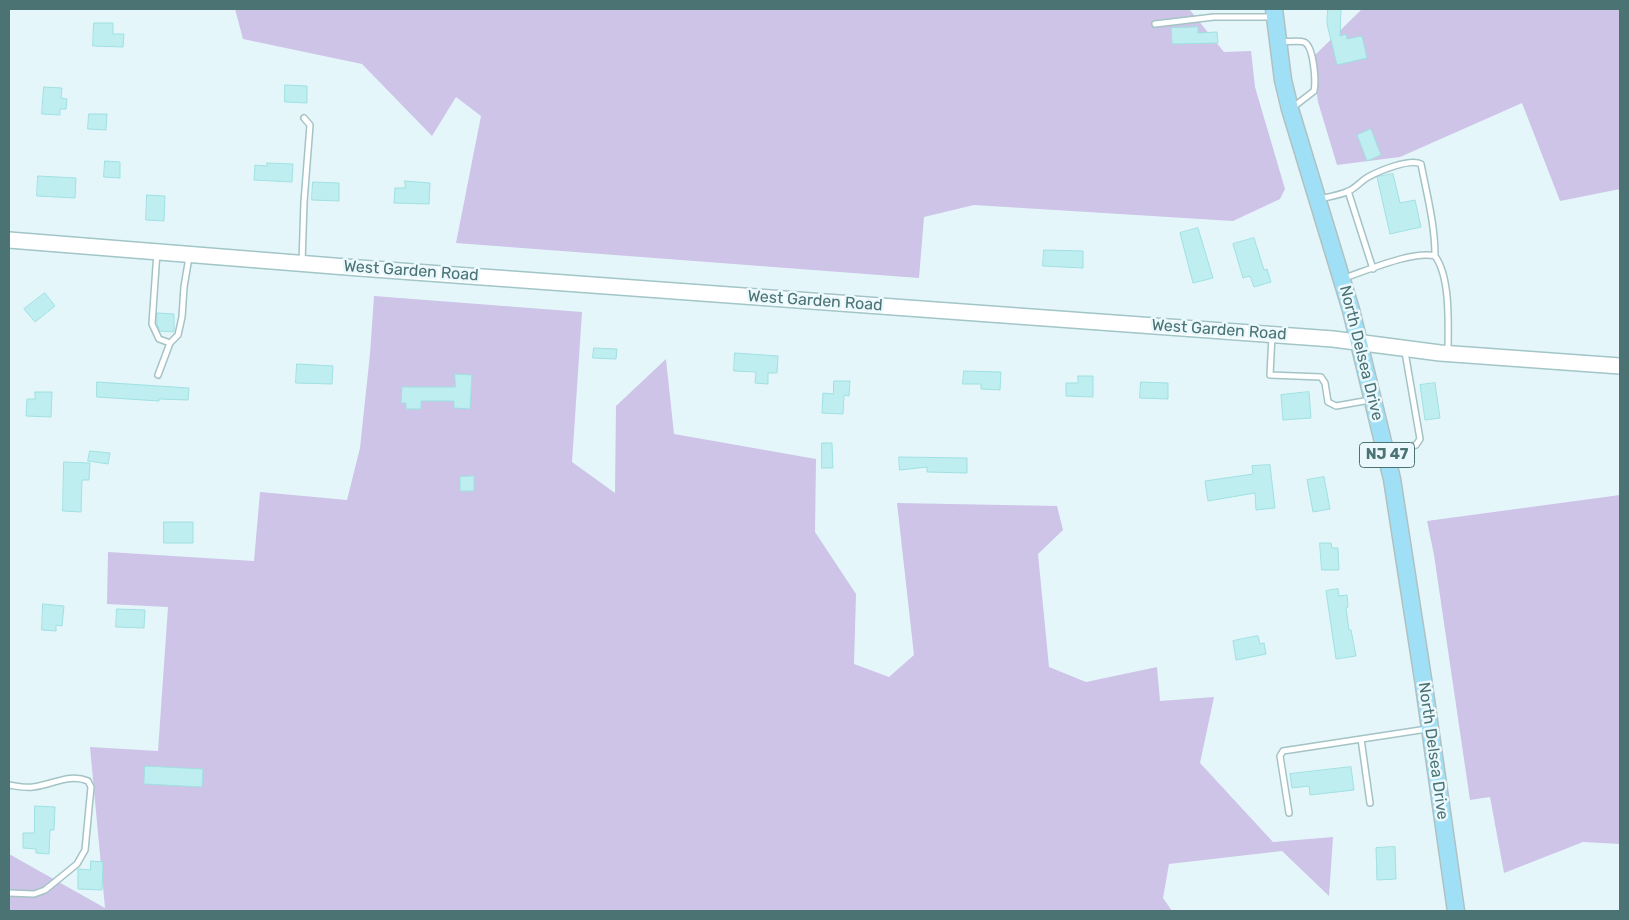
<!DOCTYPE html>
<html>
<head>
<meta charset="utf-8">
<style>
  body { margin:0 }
  #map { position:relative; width:1629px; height:920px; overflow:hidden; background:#e5f6fb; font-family:Rubik,sans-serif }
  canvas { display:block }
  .frame { position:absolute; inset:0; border:10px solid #4b7373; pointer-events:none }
</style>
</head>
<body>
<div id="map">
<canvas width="1629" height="920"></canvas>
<div class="frame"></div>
</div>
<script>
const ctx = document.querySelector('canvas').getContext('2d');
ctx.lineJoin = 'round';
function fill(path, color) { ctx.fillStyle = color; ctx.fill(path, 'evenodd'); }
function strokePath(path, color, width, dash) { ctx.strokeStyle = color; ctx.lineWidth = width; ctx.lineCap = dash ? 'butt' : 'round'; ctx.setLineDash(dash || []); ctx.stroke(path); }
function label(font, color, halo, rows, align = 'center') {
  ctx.font = font + ' Rubik,sans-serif'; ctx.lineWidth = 5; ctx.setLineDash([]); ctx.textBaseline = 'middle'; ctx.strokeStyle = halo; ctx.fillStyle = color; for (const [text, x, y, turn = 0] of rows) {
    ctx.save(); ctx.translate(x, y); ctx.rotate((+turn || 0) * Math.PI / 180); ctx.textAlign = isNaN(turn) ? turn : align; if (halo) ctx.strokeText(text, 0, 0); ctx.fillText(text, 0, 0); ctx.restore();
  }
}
fill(new Path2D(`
  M235,9h954l35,43 27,-1 4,36 30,102 -5,10 -47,22 -259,-16 -50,12 -5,61 -463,-35 25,-127 -25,-19 -24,39 -70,-72 -119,-25z
  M1364,9h256v180l-60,12 -38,-98 -122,54 -63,8 -19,-63 -6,-44 49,-48z
  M374,296l208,16 -10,150 43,31 1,-87 50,-47 8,75 142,25 -1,73 41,62 -2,70 35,13 25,-22 -17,-152 160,3 6,24 -25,24 11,113 37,15 71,-15 3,34 54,-4 -14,66 73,79 60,-5 -4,59 -47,-45 -113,13 -6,34 9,13h-1163v-57l96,54 -15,-161 68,4 10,-144 -61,-3 1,-52 146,9 6,-69 87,8 13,-52 10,-94z
  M1620,495v349l-37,-2 -79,31 -14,-76 -20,3 -36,-245 -7,-34z`), '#cdc4e8');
const building = new Path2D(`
  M1328,9h13l-1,27 6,-2 1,5 15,-3 5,22 -30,7 -10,-41z
  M94,23h19v11h11l-1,13 -30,-1z
  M1198,27v6l19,-1 1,11 -46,1 -1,-16z
  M285,85l22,1v17l-22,-1z
  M44,87l18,1 -1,10 6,1 -1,10h-6v6l-18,-1z
  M89,114h18l-1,16 -18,-1z
  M1371,129l10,26 -14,6 -10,-26z
  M105,161l15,1v16l-16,-1z
  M267,163l26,1 -1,18 -38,-2 1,-15 12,1z
  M1393,174l7,29 15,-3 6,27 -31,7 -13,-57z
  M38,176l38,2 -1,20 -38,-2z
  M405,181l25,2 -1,21 -35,-1 1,-15h10z
  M313,182l26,1v18l-27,-1z
  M147,195l18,1 -1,25 -18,-1z
  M1198,228l15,50 -20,5 -13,-50z
  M1254,238l10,32 3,-1 4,13 -17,5 -4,-11 -7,2 -10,-34z
  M1044,250l39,1v17l-40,-2z
  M45,293l10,13 -20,16 -11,-13z
  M157,313l17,1v18l-14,-1 -3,-7z
  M594,348l23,1 -1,10 -23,-1z
  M735,353l43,3 -1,17h-9v11l-13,-1 1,-11 -22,-1z
  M297,364l36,2 -1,18 -36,-1z
  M964,371l37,1 -1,18 -19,-1v-5h-18z
  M455,374l17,1 -2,34 -16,-1v-7h-33v8h-15v-6h-5l1,-16h53z
  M1078,376h15v21l-27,-1v-13h12z
  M834,381h16l-1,15 -5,-1 -1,19 -21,-1 1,-20 10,1z
  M97,382l92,6 -1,12 -29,-1v2l-62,-4z
  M1141,382l27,1v16l-28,-1z
  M1435,383l5,35 -15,2 -5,-35z
  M35,392h17l-1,25 -25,-1 1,-17h8z
  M1309,392l2,26 -28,2 -2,-25z
  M822,443h10l1,25h-11z
  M90,451l20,2 -2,11 -20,-3z
  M899,457l68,1v15l-40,-1v-5l-27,3z
  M64,462l26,1 -1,17h-7l-1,32 -18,-1z
  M1270,465l5,43 -19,2 -1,-17 -47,8 -3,-20 48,-7 -1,-8z
  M474,476v15h-14v-14z
  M1324,477l6,32 -17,3 -6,-32z
  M164,522h29v21h-29z
  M1320,543h11l1,5h6l1,22h-17z
  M1338,589l1,7 8,-1 1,12 -2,1 3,22h2l5,26 -20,3 -10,-68z
  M43,604l21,2 -2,20 -6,-1v6l-14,-1z
  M117,609l28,1 -1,18 -28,-1z
  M1258,636l2,8 4,-1 2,11 -30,6 -3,-19z
  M145,766l58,3 -1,18 -58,-3z
  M1351,767l3,23 -44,5 -1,-9 -17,2 -2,-14z
  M35,806l20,1 -1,23h-4l-1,24 -13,-1v-4l-13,-1v-15h11z
  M1395,847l1,32 -19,1 -1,-32z
  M91,861l12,1 -1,28 -24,-1v-20l12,1z`);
fill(building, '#beeef0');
strokePath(building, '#9fe0e1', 1);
const lane = new Path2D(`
  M1155,24l59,-7h57
  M1280,42c7,0 18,-2 24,0 10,4 12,40 10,49l-22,17
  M1348,191l25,78
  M1319,199c10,-2 21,-4 30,-8 8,-4 12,-10 19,-14 11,-6 42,-19 53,-13 6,31 14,61 14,92
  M157,252l-5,72 7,15 11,4
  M302,263l2,-61 6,-77 -6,-7
  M1344,278c22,-7 70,-28 91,-22 16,22 13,70 13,97
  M1272,335l-2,40 51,2 4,6 3,19 8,4 34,-6
  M158,375l12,-32 8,-8 4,-18 2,-30 5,-30
  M1387,452l29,-7 4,-6 -15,-87
  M1361,739l9,64
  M9,785c7,1 16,3 24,2 19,-2 36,-14 55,-6l3,6 -6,63 -8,14 -32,26 -11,4 -25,-1
  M1289,813l-9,-57 3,-5 144,-22`);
const secondary = new Path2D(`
  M9,240l350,28 974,71 107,14 180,13`);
const primary = new Path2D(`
  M1274,9l9,71 7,29 61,201 41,169 31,200 33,232`);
strokePath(lane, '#a4c3c5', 8);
strokePath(secondary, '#a2c5c8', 18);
strokePath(primary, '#b0c1c1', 19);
strokePath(lane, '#fff', 5);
strokePath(secondary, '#fff', 15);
strokePath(primary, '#a0e0f7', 16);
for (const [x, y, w] of [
  [1387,455,55]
]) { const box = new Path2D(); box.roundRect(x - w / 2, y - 12.5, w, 25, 4); ctx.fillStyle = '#ebf9fe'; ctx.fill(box); strokePath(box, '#4b7373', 1); }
label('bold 15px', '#4b7373', null, [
  ["NJ 47",1387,455]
]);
label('16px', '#4b7373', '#ebf9fe', [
  ["West Garden Road",411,271,4],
  ["West Garden Road",815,301,4],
  ["West Garden Road",1219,330,4],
  ["North Delsea Drive",1361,353,76],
  ["North Delsea Drive",1433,751,82]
]);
</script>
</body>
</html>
